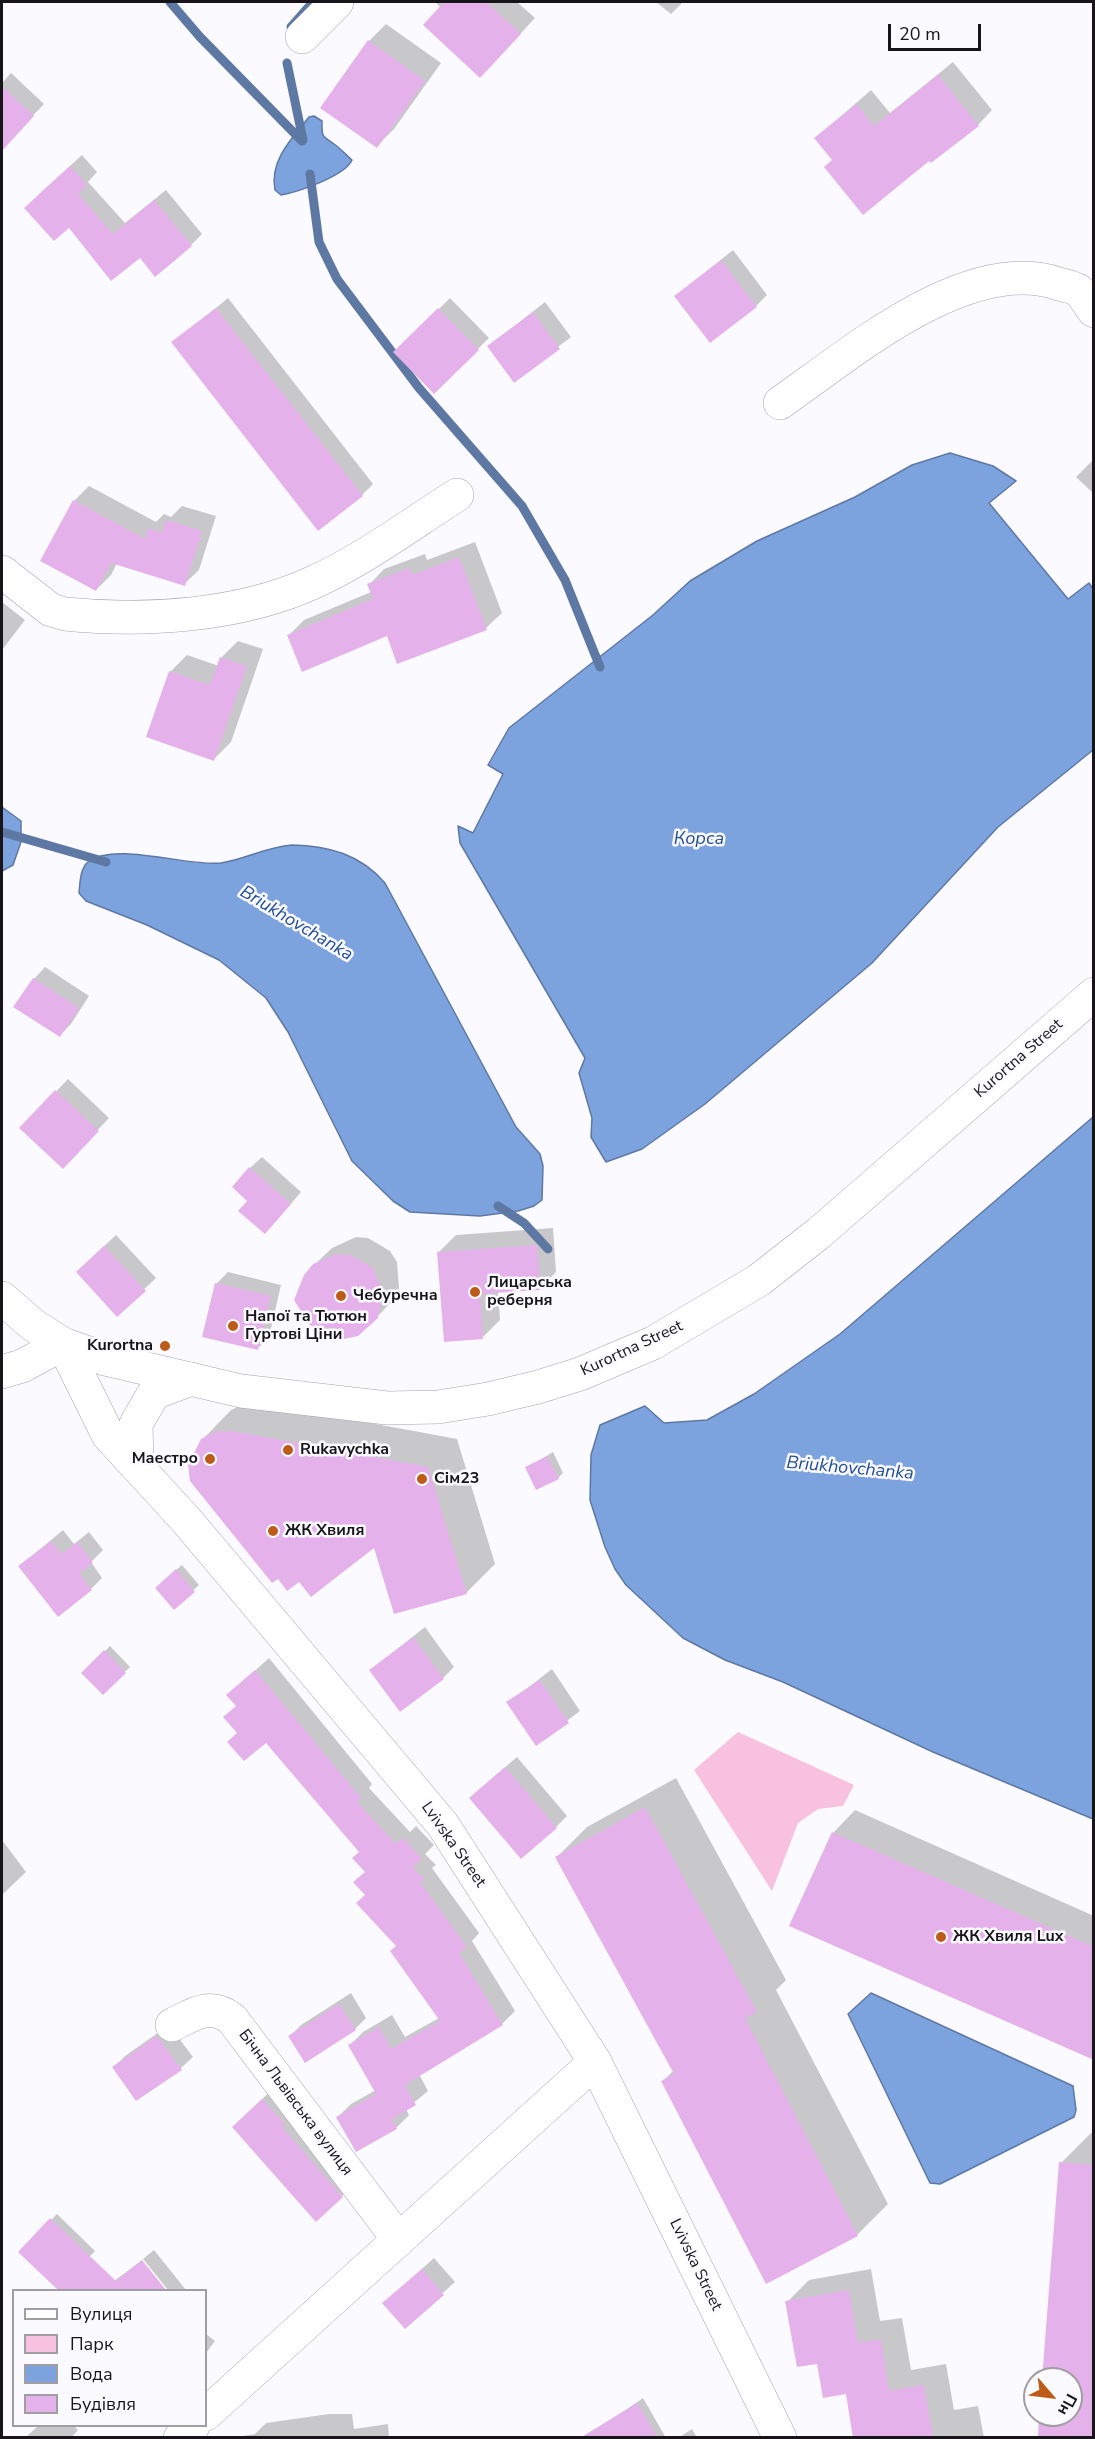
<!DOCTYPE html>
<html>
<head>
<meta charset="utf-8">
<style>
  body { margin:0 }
  #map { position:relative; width:1095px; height:2439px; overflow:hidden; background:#fbfafe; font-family:"Nunito Sans",sans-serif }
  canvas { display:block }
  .frame { position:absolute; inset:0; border:3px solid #171519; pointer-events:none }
  .legend { position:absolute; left:12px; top:2289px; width:195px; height:138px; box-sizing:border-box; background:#fbfafe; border:2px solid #a09ea2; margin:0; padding:8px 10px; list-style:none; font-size:18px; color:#171519 }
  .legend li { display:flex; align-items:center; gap:12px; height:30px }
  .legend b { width:30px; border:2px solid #a09ea2 }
  .north { position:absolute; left:1023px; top:2367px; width:60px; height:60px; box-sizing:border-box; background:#fbfafe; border:2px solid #a09ea2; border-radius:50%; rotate:118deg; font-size:16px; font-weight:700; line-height:24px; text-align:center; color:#171519 }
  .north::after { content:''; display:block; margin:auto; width:21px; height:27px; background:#bc5c18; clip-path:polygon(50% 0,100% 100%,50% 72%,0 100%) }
  .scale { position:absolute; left:888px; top:24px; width:93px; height:27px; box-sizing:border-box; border:3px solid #171519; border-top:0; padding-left:8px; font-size:18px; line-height:21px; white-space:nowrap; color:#171519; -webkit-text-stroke:4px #fbfafe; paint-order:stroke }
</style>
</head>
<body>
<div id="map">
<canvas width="1095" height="2439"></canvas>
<div class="frame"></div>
<ul class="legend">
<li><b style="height:8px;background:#fff"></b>Вулиця</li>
<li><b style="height:16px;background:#f8c1df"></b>Парк</li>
<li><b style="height:16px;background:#7da3df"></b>Вода</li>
<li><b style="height:16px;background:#e5b1ea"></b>Будівля</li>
</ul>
<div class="north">Пн</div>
<div class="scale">20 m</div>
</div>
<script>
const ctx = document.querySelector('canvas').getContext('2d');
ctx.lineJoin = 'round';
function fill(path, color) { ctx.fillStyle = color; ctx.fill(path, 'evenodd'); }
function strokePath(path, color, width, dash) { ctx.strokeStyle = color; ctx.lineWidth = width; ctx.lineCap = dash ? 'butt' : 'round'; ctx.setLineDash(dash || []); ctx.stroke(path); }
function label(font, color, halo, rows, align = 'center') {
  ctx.font = font + ' "Nunito Sans",sans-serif'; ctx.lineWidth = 5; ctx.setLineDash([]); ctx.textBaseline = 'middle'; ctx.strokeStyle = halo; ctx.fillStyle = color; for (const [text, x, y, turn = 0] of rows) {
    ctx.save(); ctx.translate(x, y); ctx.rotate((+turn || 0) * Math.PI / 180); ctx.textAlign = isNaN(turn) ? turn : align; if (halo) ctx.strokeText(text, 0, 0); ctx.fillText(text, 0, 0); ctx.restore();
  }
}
fill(new Path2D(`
  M738,1732l116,53 -11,21 -25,3 -20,14 -26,68 -78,-121z`), '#f8c1df');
const water = new Path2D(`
  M314,116l8,5c0,16 -1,14 12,23 6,4 12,11 18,16 -7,16 -54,32 -71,35l-6,-5c-6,-29 17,-52 34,-73z
  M950,453l43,13 23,15 -27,22 79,96 21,-16 4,6v161l-95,77 -126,136 -167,141 -63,45 -36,13 -15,-25 1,-19 -13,-45 6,-15 -125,-215 -2,-17 15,7 30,-59 -15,-9 21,-37 144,-113 37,-34 67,-40 98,-44 57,-32z
  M2,807l19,14v21l-8,23 -11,6z
  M292,845c37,1 68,9 93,38l131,244 24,27 3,12 -1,34 -8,6 -16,5 -38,5 -70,-4 -17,-11 -41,-40 -64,-129 -22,-34 -47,-38 -72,-35 -61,-24 -7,-8c1,-9 1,-25 9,-31 28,-21 99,5 133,1 25,-4 45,-16 71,-18z
  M1093,1117v702l-160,-67 -150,-70 -58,-22 -42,-22 -57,-53 -11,-16 -10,-22 -15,-47 1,-45 9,-30 45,-19 19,17 43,-3 47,-26 86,-60z
  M871,1993l202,93 3,24 -2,7 -134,67 -10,-1 -82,-169z`);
fill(water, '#7da3df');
strokePath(water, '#5e78a4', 1.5);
fill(new Path2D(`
  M435,2h82l18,16 -40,43z
  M656,2h27l-12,12z
  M386,24l55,39 -47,66 -17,17 -8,-105z
  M953,62l39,48 -14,15 -144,34 -18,-21 55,-48 19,23z
  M11,73l33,31 -40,42 -2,-3v-60z
  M82,155l15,17 -9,10 37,41 41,-33 36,44 -11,11 -51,10 -71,-29 -32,-30z
  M733,250l34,45 -11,11 -80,-10z
  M228,298l145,186 -11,11 -189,-152z
  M450,298l39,40 -55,54 -38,-40z
  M545,302l26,35 -57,43 -25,-34z
  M1094,459v35l-18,-17z
  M89,486l67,36 8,-8 7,3 11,-11 34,10 -17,54 -15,14 -67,-21 -6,12 -15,15 -22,-89z
  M475,542l27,71 -16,15 -99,6 -98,1 15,-15 67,-28 -2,-7 15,-16 41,-15 2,6z
  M2,602l23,18 -23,30z
  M238,641l25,8 -32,93 -17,17 -44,-87 17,-17 32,11 2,-8z
  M45,967l44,29 -18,28 -11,11 -26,-56z
  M68,1079l41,39 -35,37 -53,-27z
  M262,1157l39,35 -25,29 -27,-21 1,-32z
  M553,1228l3,44 -17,17 -41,3 2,28 -17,17 -44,-85 17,-17z
  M116,1235l40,43 -39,37 -28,-55z
  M356,1237l12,1 22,13 7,11 2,26 -5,11 -17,18 -63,-52 18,-17z
  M228,1272l53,13 -12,52 -11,11 -42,-64z
  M262,1403l195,36 38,125 -29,29 -91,-48 -75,35 -22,-4 -6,5 -81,-101 11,-40 29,-30 13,-6z
  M553,1452l10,21 -5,5 -31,-10z
  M63,1530l11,14 15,-12 14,18 -12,12 11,16 -11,11 -71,-23z
  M182,1565l17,20 -25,23 -12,-26z
  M425,1627l29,40 -11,11 -72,-8z
  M110,1646l20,21 -27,26 -20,-20z
  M269,1658l103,126 -3,4 41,44 6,-6 18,19 -9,9 11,11 -4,3 47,65 -7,8 43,70 -13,13 -83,50 9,17 -22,18 3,6 -13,13 -39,22 -19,-33 13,-13 25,-14 -26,-45 13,-13 29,-17 13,22 34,-19 -73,-124v-23l-5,-19 -95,-111 -28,-8 -1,-28 -9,-10z
  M552,1669l28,42 -44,33 -28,-41z
  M517,1757l50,59 -11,11 -74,-40z
  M676,1778l110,202 -10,10 112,214 -30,30 -91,48 -105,-200 12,-12 -117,-213 30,-30z
  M855,1810l239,106v143l-261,-226z
  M2,1840l24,32 -24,23z
  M351,1993l15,25 -11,11 -65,7 11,-11z
  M169,2025l24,32 -12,11 -45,31 -22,-32 11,-11z
  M274,2088l79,97 -11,11 -97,-81z
  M1091,2133h3v305l-53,-23h30v-36h-27l17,-216z
  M57,2214l38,37 -36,38 -39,-37z
  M154,2250l32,40h-18l-25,-31z
  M434,2258l21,24 -50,45 -9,-35z
  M141,2261l23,29h-59l9,-9z
  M871,2269l9,52 22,-3 9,52 35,-6 8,46 24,-4 6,32h-129l-8,-45 -29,-31 -31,-60 22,-22z
  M206,2334l9,7 -9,12z
  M643,2398l23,40h-60l2,-16z
  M329,2414h23l2,15 34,-5 1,14h-159l25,-4 11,-11z
  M38,2426h36l4,4 -7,8h-46z
  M692,2429l5,9h-19z`), '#0003');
strokePath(new Path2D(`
  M170,2l30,35 102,104
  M291,27l22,-25
  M287,63l16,77
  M310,174l9,68 18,37 82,109 103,118 43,74 35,87
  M2,832l104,30
  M498,1206l26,17 24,26`), '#5e78a4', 9);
fill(new Path2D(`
  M444,2h42l35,32 -41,44 -57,-53z
  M368,40l57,41 -48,67 -57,-40z
  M938,75l41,51 -48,37 -2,-2 -66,54 -39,-48 8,-7 -18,-22 42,-34 18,22z
  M2,86l32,30 -32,35z
  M70,166l17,19 -9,9 35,40 41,-34 38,46 -37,31 -15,-19 -29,23 -42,-53 -15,13 -30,-33z
  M721,260l36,47 -47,36 -36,-47z
  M216,308l147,188 -45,35 -147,-189z
  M438,308l41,42 -45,44 -41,-42z
  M533,312l27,37 -46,34 -27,-37z
  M73,500l72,39 3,-11 14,5 4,-13 36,11 -17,55 -74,-23 -15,28 -56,-30z
  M459,557l28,73 -90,34 -10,-28 -85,36 -15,-37 86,-36 -6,-15 42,-16 3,7z
  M220,657l27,9 -33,95 -68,-24 23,-66 41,14z
  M33,978l46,30 -19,29 -47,-30z
  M55,1090l44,41 -36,38 -44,-41z
  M249,1167l42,37 -26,30 -27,-23 9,-10 -15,-14z
  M537,1245l3,45 -60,4 3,45 -39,3 -7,-90z
  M104,1246l42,45 -29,26 -41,-45z
  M337,1254l13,1 23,13 10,24 -5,26 -20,18 -14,3 -13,-1 -12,-5 -10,-9 -15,-24 10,-25 9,-11z
  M215,1283l56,13 -13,54 -56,-13z
  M232,1431l196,36 39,127 -73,20 -20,-66 -63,49 -12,-15 -12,9 -9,-12 -6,4 -82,-102 -2,-16 13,-26 13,-7z
  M547,1456l12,23 -23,11 -11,-23z
  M51,1541l11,13 15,-12 16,21 -14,10 13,17 -34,27 -40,-51z
  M176,1569l19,23 -21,18 -19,-22z
  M413,1637l31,42 -44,33 -31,-42z
  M104,1650l22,23 -23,22 -22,-22z
  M255,1670l106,128 -4,4 39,42 7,-6 19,21 -9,8 11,12 -4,3 47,65 -8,6 44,72 -98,60 11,20 -24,14 5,10 -41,23 -20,-35 40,-23 -28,-49 31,-18 12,22 49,-28 -50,-70 6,-5 -40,-43 9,-8 -12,-13 12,-10 -13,-14 7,-6 -93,-109 -22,18 -17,-19 10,-9 -14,-16 13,-11 -10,-11z
  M540,1680l29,43 -33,23 -30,-44z
  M505,1767l52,61 -36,31 -52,-61z
  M645,1807l112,205 -12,6 113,218 -92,48 -105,-203 13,-7 -119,-217z
  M832,1832l262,115v113l-305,-134z
  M339,2004l17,26 -51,33 -17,-27z
  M157,2036l25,34 -46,31 -24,-34z
  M262,2099l23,25 -3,3 61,70 -27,25 -84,-95z
  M1059,2162l35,3v273h-56l1,-23h32v-36h-29z
  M50,2218l66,63 26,-21 24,30h-108l-40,-38z
  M422,2269l22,26 -39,34 -23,-26z
  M849,2290l9,53 23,-4 8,52 35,-6 9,53h-80l-7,-44 -23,4 -6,-34 -20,3 -12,-66z
  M637,2403l21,35h-78z`), '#e5b1ea');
const minor = new Path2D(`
  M302,37l35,-35
  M780,403c70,-49 189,-151 279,-119 6,2 16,3 21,8 5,5 9,13 14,19
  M2,572l49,38 14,4c80,8 174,2 247,-31 51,-23 98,-58 145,-88
  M2,1372l20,-6 41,-22
  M172,2025c22,-11 38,-23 60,-6l167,221
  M206,2414l389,-352
  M180,2438l13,-12`);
const tertiary = new Path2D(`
  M63,1344l45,91 79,86 256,304 152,237 185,376
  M137,1467l-1,-43 18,-31 37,-14`);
const secondary = new Path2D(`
  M2,1298l31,27 30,19 42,15 136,32 146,17 51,-1 50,-8 50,-12 42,-13 73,-31 106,-63 60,-47 275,-239`);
strokePath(minor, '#a6a3ad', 34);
strokePath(tertiary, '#a6a3ad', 34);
strokePath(secondary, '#a6a3ad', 34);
strokePath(minor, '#fff', 33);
strokePath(tertiary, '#fff', 33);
strokePath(secondary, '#fff', 33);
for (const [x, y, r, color] of [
  [475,1292,6,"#bc5c18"],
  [341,1296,6,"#bc5c18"],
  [233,1326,6,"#bc5c18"],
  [165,1346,6,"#bc5c18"],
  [288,1450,6,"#bc5c18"],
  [210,1459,6,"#bc5c18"],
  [422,1479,6,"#bc5c18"],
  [273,1531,6,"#bc5c18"],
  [941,1937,6,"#bc5c18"]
]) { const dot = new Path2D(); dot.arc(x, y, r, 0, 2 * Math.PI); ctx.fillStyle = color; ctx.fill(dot); strokePath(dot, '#fbfafe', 2); }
label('16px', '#171519', '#fbfafe', [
  ["Kurortna Street",1019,1059,-41],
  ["Kurortna Street",632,1349,-25],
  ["Lvivska Street",453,1845,55],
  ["Бічна Львівська вулиця",295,2103,53],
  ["Lvivska Street",695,2265,64]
]);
label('bold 16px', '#171519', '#fbfafe', [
  ["Лицарська",487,1283],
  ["реберня",487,1301],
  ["Чебуречна",353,1296],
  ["Напої та Тютюн",245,1317],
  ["Гуртові Ціни",245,1335],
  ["Kurortna",153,1346,"right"],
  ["Rukavychka",300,1450],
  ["Маестро",198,1459,"right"],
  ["Сім23",434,1479],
  ["ЖК Хвиля",285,1531],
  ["ЖК Хвиля Lux",953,1937]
], 'left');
label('italic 18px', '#214f96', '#fbfafe', [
  ["Корса",699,840],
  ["Briukhovchanka",296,924,31],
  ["Briukhovchanka",850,1469,5]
]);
</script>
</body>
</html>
